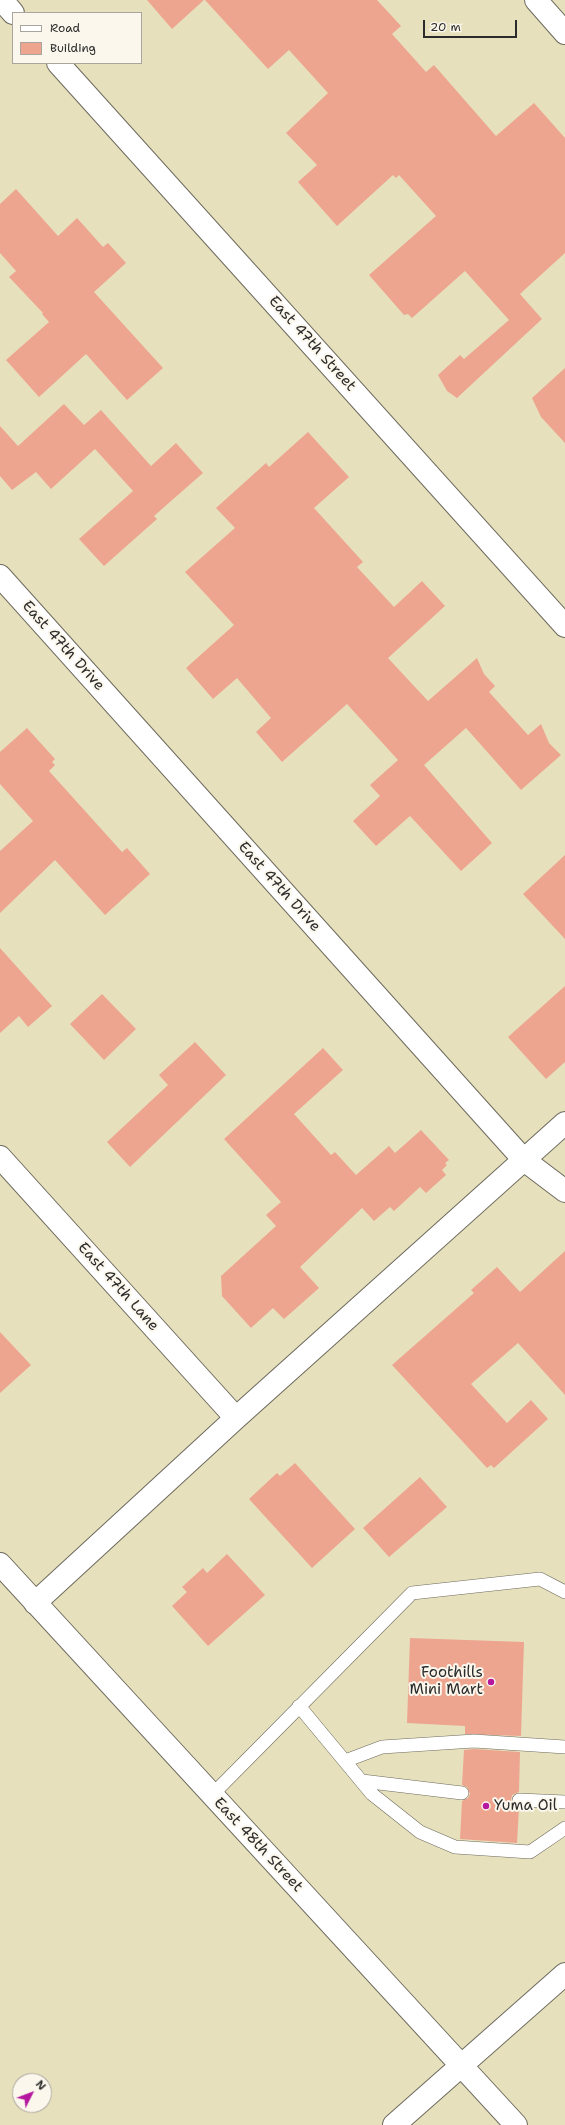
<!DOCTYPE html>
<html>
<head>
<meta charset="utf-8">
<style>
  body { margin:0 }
  #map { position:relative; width:565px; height:2125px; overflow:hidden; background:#e7e0bc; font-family:"Shantell Sans",sans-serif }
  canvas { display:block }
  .legend { position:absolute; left:12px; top:12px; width:130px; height:52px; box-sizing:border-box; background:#fbf7ec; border:1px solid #a8a59f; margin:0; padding:5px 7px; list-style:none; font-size:12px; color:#2b2b2b }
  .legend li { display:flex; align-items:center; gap:8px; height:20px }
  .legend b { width:20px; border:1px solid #a8a59f }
  .north { position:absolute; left:12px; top:2073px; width:40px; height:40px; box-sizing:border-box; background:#fbf7ec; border:1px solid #a8a59f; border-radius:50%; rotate:48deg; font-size:11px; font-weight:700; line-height:16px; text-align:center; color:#2b2b2b }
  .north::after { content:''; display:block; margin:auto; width:14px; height:18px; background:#b5179e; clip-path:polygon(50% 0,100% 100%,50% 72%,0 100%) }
  .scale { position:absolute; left:423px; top:20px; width:94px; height:18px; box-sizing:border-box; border:2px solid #2b2b2b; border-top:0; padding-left:5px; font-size:12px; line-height:14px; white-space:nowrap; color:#2b2b2b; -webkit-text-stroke:3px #fbf7ec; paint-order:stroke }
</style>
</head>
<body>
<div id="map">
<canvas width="565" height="2125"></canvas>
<ul class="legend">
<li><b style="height:5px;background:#fff"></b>Road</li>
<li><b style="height:11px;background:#eda590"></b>Building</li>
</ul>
<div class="north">N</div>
<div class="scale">20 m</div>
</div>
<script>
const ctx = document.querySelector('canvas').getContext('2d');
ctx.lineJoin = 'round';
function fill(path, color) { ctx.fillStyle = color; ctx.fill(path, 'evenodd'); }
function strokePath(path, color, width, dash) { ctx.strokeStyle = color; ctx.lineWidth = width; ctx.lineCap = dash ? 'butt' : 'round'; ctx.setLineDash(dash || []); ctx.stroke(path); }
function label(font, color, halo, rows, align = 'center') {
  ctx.font = font + ' "Shantell Sans",sans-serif'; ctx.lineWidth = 4; ctx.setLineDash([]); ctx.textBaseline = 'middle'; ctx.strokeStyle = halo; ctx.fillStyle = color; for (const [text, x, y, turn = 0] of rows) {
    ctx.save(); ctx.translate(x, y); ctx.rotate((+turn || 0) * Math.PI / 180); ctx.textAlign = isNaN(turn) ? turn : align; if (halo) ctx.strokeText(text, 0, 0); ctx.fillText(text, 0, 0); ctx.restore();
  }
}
fill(new Path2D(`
  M147,0h57l-32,29z
  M205,0h172l24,26 -9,8 34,38 8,-7 62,71 38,-33 31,35v115l-45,41 22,25 -85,79 -10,-7 -9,-16 22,-20 4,4 45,-39 -44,-49 -53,47 -4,-4 -4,1 -35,-40 67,-59 -37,-41 -3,3 -3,-3 -56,51 -39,-44 19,-17 -31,-32 42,-40 -39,-43 -21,19z
  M16,189l42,47 19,-18 26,29 5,-4 18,20 -32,29 69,76 -36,32 -41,-46 -47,43 -33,-37 43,-38 -7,-8 1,-1 -34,-36 7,-6 -16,-18v-49z
  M565,368v75l-24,-26 -9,-19z
  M64,404l20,21 17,-15 50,56 25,-23 27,30 -49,43 3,3 -53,47 -25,-27 54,-48 -38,-42 -44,40 -15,-17 -24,18 -12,-14v-50l18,20z
  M308,432l41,45 -35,31 49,54 -6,5 37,40 28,-26 23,25 -57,52 40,43 49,-43 7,16 11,12 -6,6 39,43 13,-11 8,19 12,12 -40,35 -55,-62 -42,37 68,78 -31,28 -51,-55 -34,30 -23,-25 27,-25 -10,-11 28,-25 -51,-56 -65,58 -26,-30 15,-14 -34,-40 -24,21 -27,-31 48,-43 -49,-53 50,-44 -19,-20 50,-45 3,4z
  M27,728l28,31 -3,3 3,3 -6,6 73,81 5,-4 23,26 -45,41 -50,-55 -55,53v-62l33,-30 -33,-37v-32z
  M565,855v84l-42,-45z
  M0,948l52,58 -24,21 -9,-11 -19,17z
  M565,986v76l-19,17 -38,-42z
  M102,994l34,35 -32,31 -34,-36z
  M195,1042l31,33 -96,92 -23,-25 61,-57 -9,-10z
  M323,1048l20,22 -49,44 37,41 4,-3 21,23 33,-29 6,7 26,-23 28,30 -4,3 2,2 -5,5 4,5 -20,18 -6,-6 -26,24 -4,-4 -16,14 -12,-13 -62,59 19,21 -35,31 -11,-11 -22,20 -29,-32 -1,-20 55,-50 -10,-11 15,-13 -57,-63z
  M565,1251v144l-47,-52 -47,41 36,39 24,-23 17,19 -54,49 -3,-3 -4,3 -95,-103 82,-72 -3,-3 26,-23 23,25z
  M0,1332l31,33 -31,28z
  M295,1463l60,66 -43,39 -63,-69 28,-26 3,3z
  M420,1477l27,30 -58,50 -26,-29z
  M227,1554l38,41 -57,51 -36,-40 15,-14 -5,-5 21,-19 4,5z
  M410,1638l114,4 -3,94 -56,-2v-8l-58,-3z
  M474,1749l46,3 -1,40 -7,3 -1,5 3,6 5,2 -2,35 -57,-4 2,-38 6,-3 2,-4 -3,-7 -5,-2 2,-35z`), '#eda590');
const service = new Path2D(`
  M299,1706l73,88 48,38 35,15 75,5 35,-24
  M345,1761l37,-14 92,-6 91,6
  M362,1781l100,12
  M212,1795l200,-202 128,-14 25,13
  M519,1800l46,2`);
const minor = new Path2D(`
  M2,0l11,13
  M536,0l29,33
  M58,63l507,563
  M0,576l524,584 41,31
  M0,1157l236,261
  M35,1603l201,-185 329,-295`);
const tertiary = new Path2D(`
  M0,1564l516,561
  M394,2125l171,-151`);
strokePath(service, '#6d6a5e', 14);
strokePath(minor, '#6d6a5e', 24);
strokePath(tertiary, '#6d6a5e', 24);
strokePath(service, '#fff', 13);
strokePath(minor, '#fff', 22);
strokePath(tertiary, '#fff', 22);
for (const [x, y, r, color] of [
  [491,1682,4,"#b5179e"],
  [486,1806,4,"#b5179e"]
]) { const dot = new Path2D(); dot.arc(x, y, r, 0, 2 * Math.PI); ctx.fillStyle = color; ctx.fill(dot); strokePath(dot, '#fbf7ec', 1.5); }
label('15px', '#2b2b2b', '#fbf7ec', [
  ["East 47th Street",312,344,48],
  ["East 47th Drive",63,646,48],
  ["East 47th Drive",279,887,48],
  ["East 47th Lane",118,1287,48],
  ["East 48th Street",258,1845,47]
]);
label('15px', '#2b2b2b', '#fbf7ec', [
  ["Foothills",483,1673],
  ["Mini Mart",483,1690],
  ["Yuma Oil",494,1806,"left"]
], 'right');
</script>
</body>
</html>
